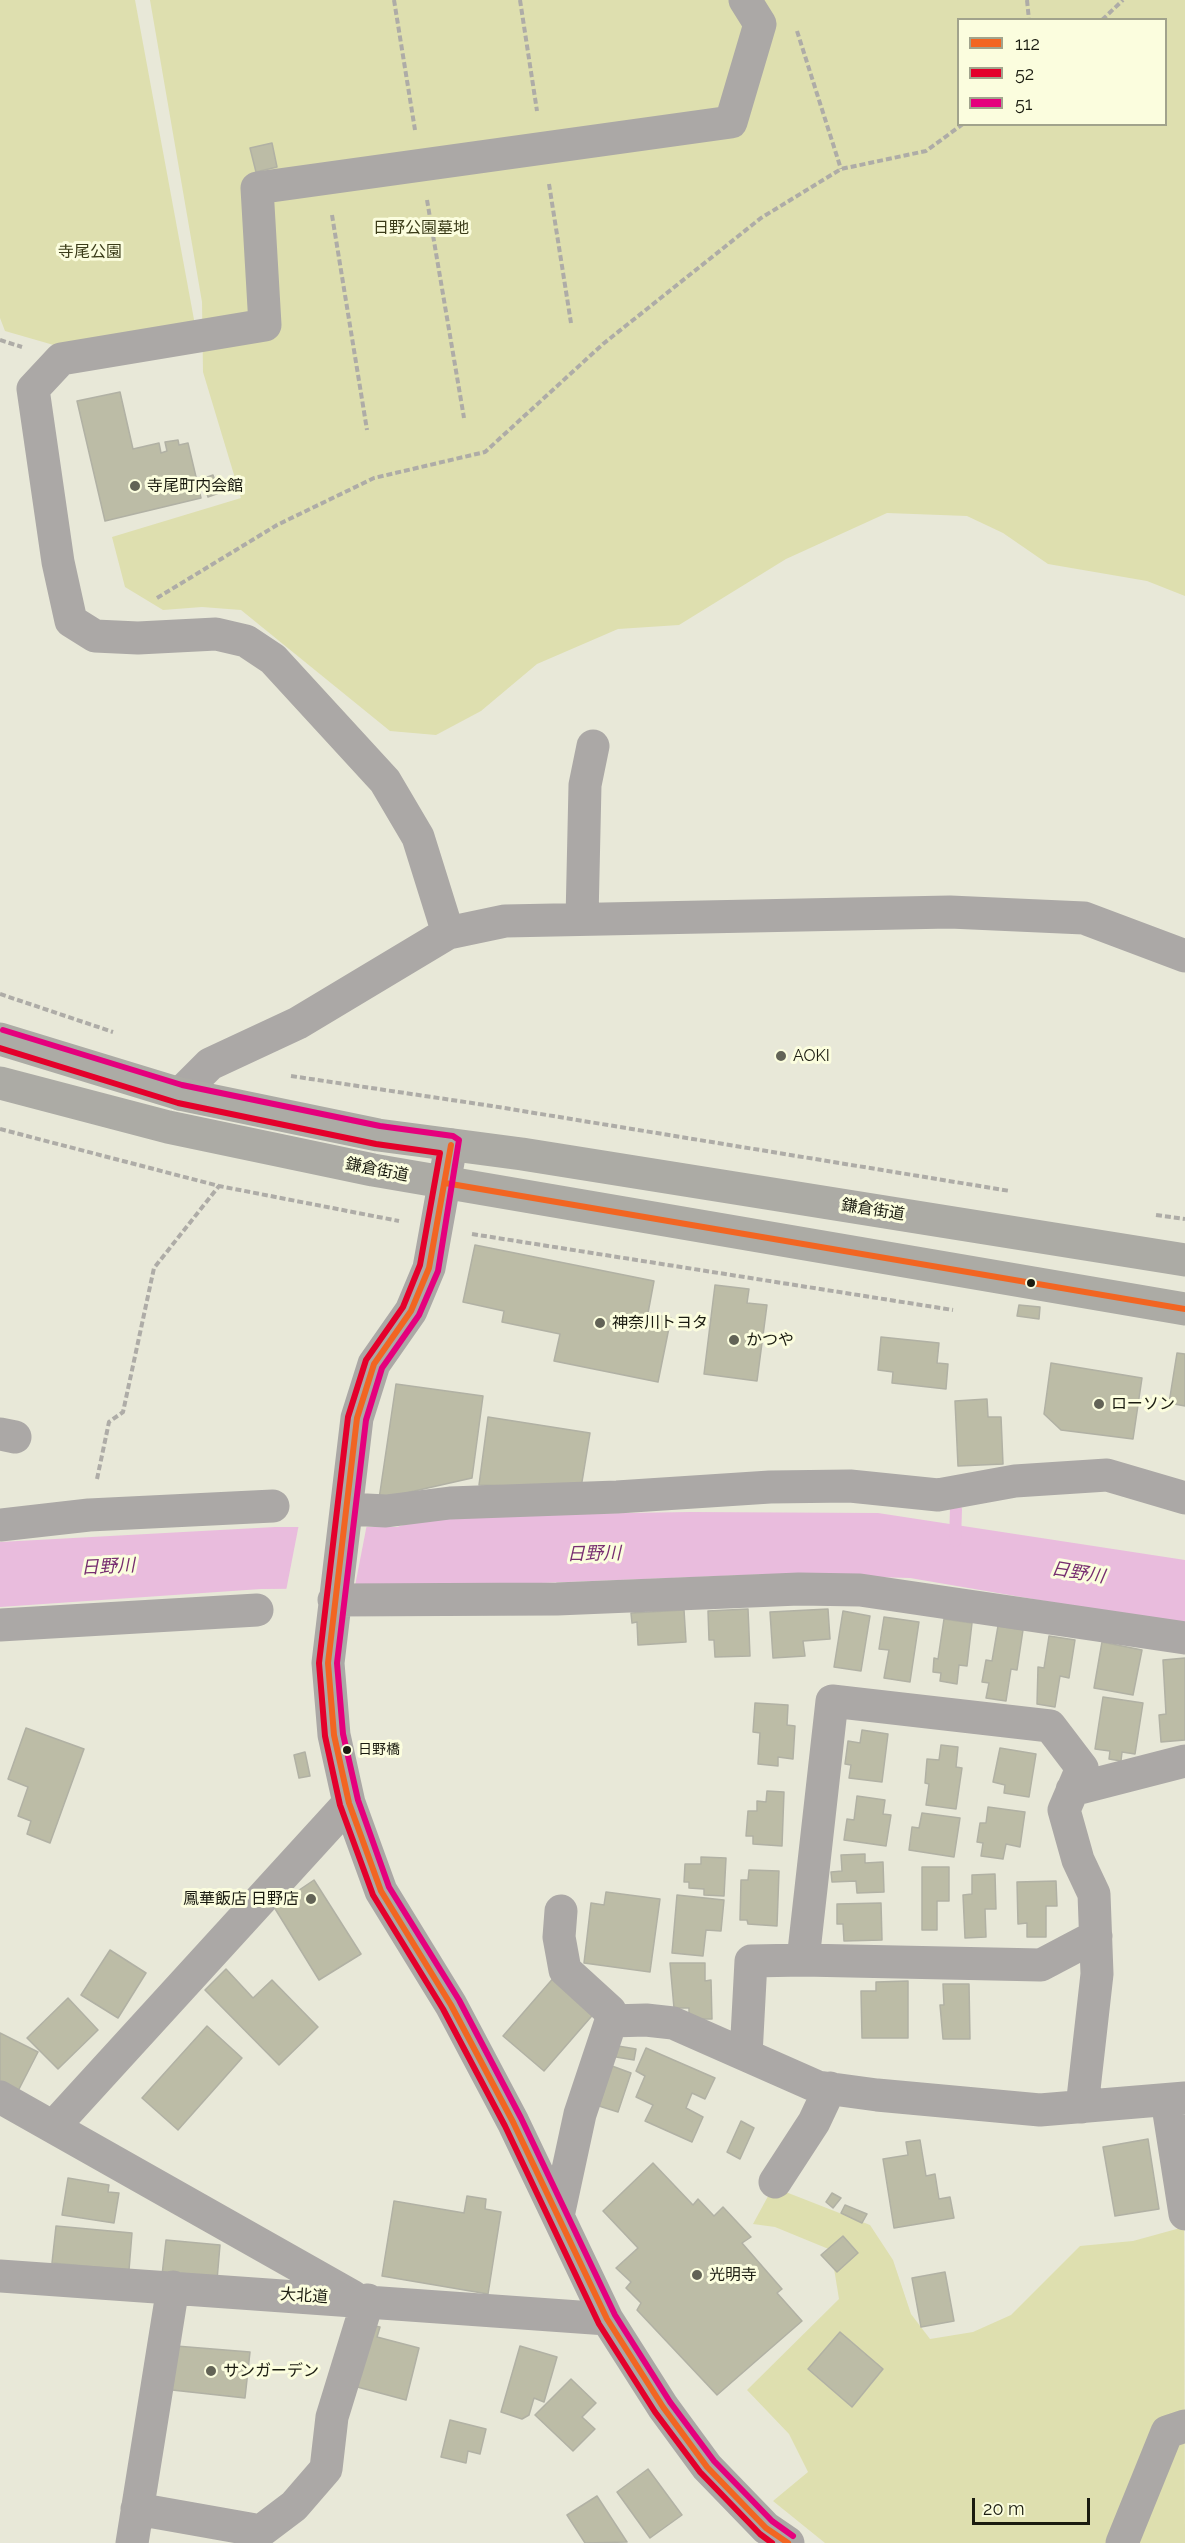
<!DOCTYPE html>
<html>
<head>
<meta charset="utf-8">
<style>
  body { margin:0 }
  #map { position:relative; width:1185px; height:2543px; overflow:hidden; background:#e8e8d8; font-family:Raleway,sans-serif }
  canvas { display:block }
  .legend { position:absolute; left:957px; top:18px; width:210px; height:108px; box-sizing:border-box; background:#fbfdde; border:2px solid #a1a38c; margin:0; padding:8px 10px; list-style:none; font-size:18px; color:#1a1b10 }
  .legend li { display:flex; align-items:center; gap:12px; height:30px }
  .legend b { width:30px; border:2px solid #a1a38c }
  .scale { position:absolute; left:972px; top:2498px; width:118px; height:27px; box-sizing:border-box; border:3px solid #1a1b10; border-top:0; padding-left:8px; font-size:18px; line-height:21px; white-space:nowrap; color:#1a1b10; -webkit-text-stroke:4px #fbfdde; paint-order:stroke }
</style>
</head>
<body>
<div id="map">
<canvas width="1185" height="2543"></canvas>
<ul class="legend">
<li><b style="height:8px;background:#f26522"></b>112</li>
<li><b style="height:8px;background:#e4002b"></b>52</li>
<li><b style="height:8px;background:#e5007d"></b>51</li>
</ul>
<div class="scale">20 m</div>
</div>
<script>
const ctx = document.querySelector('canvas').getContext('2d');
ctx.lineJoin = 'round';
function fill(path, color) { ctx.fillStyle = color; ctx.fill(path, 'evenodd'); }
function strokePath(path, color, width, dash) { ctx.strokeStyle = color; ctx.lineWidth = width; ctx.lineCap = dash ? 'butt' : 'round'; ctx.setLineDash(dash || []); ctx.stroke(path); }
function label(font, color, halo, rows, align = 'center') {
  ctx.font = font + ' Raleway,"Noto Sans JP",sans-serif'; ctx.lineWidth = 6; ctx.setLineDash([]); ctx.textBaseline = 'middle'; ctx.strokeStyle = halo; ctx.fillStyle = color; for (const [text, x, y, turn = 0] of rows) {
    ctx.save(); ctx.translate(x, y); ctx.rotate((+turn || 0) * Math.PI / 180); ctx.textAlign = isNaN(turn) ? turn : align; if (halo) ctx.strokeText(text, 0, 0); ctx.fillText(text, 0, 0); ctx.restore();
  }
}
fill(new Path2D(`
  M0,0h135l60,325 -131,23 -59,-17 -5,-13z
  M150,0h1035v596l-38,-15 -99,-17 -45,-31 -36,-17 -80,-3 -101,46 -107,66 -61,4 -81,35 -56,47 -45,24 -46,-4 -149,-121 -39,-3 -39,3 -38,-23 -13,-50 129,-39 -38,-126 -1,-70zM958,20h208v104h-208z
  M773,2187l97,38 23,35 18,54 19,25 43,-7 38,-17 69,-69 53,-5 51,-14 1,316h-360l-52,-42 35,-29 -19,-38 -42,-44 92,-91 -8,-49 -56,-23 -22,-3z`), '#dedfaf');
fill(new Path2D(`
  M690,1512l188,1 307,47v65l-275,-47 -138,-4 -359,14 -152,1 -261,18v-65l275,-15h122l35,-11z`), '#e9bcdd');
fill(new Path2D(`
  M299,1524h68l-13,67h-68z`), '#e8e8d8');
strokePath(new Path2D(`
  M955,1541l1,-32`), '#e9bcdd', 12);
const building = new Path2D(`
  M272,143l5,24 -21,5 -6,-24z
  M120,392l13,57 26,-6 2,10 6,-2 -2,-9 13,-2 1,5 9,-2 13,55 -96,23 -28,-120z
  M213,475l6,18 -11,4 -6,-18z
  M475,1245l179,36 -6,32 23,5 -13,64 -104,-21 6,-27 -58,-12 2,-11 -41,-9z
  M715,1285l34,4 -2,14 20,2 -10,76 -53,-7z
  M1019,1305l21,2 -1,12 -22,-3z
  M881,1337l58,6 -2,20 11,1 -2,25 -54,-6 1,-11 -15,-2z
  M1177,1353l8,1v52l-16,-3z
  M1051,1363l91,15 -9,61 -72,-9 -17,-16z
  M396,1384l87,12 -11,82 -93,21z
  M987,1399l1,18h13l2,47 -45,2 -3,-65z
  M488,1417l102,16 -9,55 -102,-3z
  M748,1609l2,47 -35,1 -1,-17h-5l-1,-29z
  M828,1609l2,30 -27,2 2,15 -32,2 -3,-46z
  M684,1610l2,32 -48,3 -1,-23 -5,1 -1,-10z
  M843,1611l27,5 -9,55 -27,-4z
  M884,1617l35,5 -9,60 -26,-4 5,-28 -10,-1z
  M944,1619l28,4 -5,43 -8,-1 -2,19 -17,-3 1,-8 -8,-1 1,-14 4,1z
  M998,1626l25,4 -6,40 -6,-1 -5,32 -20,-3 3,-15 -7,-1 4,-22 6,1z
  M1049,1636l26,4 -6,38 -9,-2 -5,31 -18,-3 1,-37 6,1z
  M1102,1642l40,8 -9,45 -39,-7z
  M1185,1658v82l-24,2 -2,-27 7,-1 -3,-54z
  M1103,1697l40,6 -8,51 -13,-2 -1,9 -12,-2 1,-8 -15,-2z
  M755,1703l33,2 -1,20 8,1 -2,33 -15,-2v9l-20,-2 2,-31 -7,-1z
  M26,1728l58,21 -34,94 -23,-9 4,-13 -13,-5 10,-29 -20,-8z
  M862,1730l26,4 -6,48 -33,-4 2,-13 -6,-1 3,-23 12,2z
  M941,1745l17,2 -2,20 6,1 -6,41 -30,-4 3,-21 -4,-1 2,-24 12,1z
  M1000,1748l36,6 -7,43 -25,-4 1,-8 -12,-3z
  M305,1752l5,24 -11,2 -5,-23z
  M767,1791l17,1 -2,54 -29,-2v-8h-7l2,-25h9v-10l9,1z
  M857,1796l28,4 -2,14 8,1 -5,31 -42,-6 3,-21 7,1z
  M988,1807l37,5 -5,35 -14,-3 -3,15 -22,-3 2,-13 -6,-1 3,-19h6z
  M922,1813l38,5 -6,39 -45,-7 3,-23 7,1z
  M865,1854v9l18,-1 1,30 -27,1 -1,-12 -24,1 -1,-10 11,-1 -1,-16z
  M701,1857l25,1 -2,38 -20,-1v-6l-15,-1v-6h-5l1,-18h16z
  M922,1867h27v34h-12v29h-15z
  M749,1870l30,1 -2,55 -29,-2 -1,-4h-7l1,-40h7z
  M995,1874l1,35h-11l1,28 -21,1 -2,-43 9,-1v-19z
  M314,1880l47,74 -42,26 -45,-73z
  M1056,1881l1,25h-11v31h-19v-14l-9,1 -1,-42z
  M606,1892l54,7 -10,73 -66,-9 7,-60 13,2z
  M677,1895l47,5 -3,31 -15,-1 -3,26 -31,-3z
  M881,1903l1,37 -38,1 -1,-17h-6v-20z
  M110,1950l36,23 -28,45 -37,-23z
  M670,1963h35v18l6,-1 1,39h-23v-11h-15z
  M226,1969l27,29 19,-18 46,47 -39,38 -74,-75z
  M556,1975l41,35 -53,61 -41,-35z
  M908,1981v57h-46l-1,-47h15v-9z
  M943,1984h26l1,55h-27l-3,-34h4z
  M68,1998l30,32 -40,39 -31,-31z
  M207,2026l35,32 -64,72 -36,-32z
  M0,2033l38,19 -21,41 -17,-9z
  M618,2046l18,3 -2,11 -18,-3z
  M646,2048l69,30 -10,21 -13,-6 -6,15 17,9 -11,25 -47,-21 8,-16 -17,-8 9,-21 -9,-5z
  M612,2066l19,7 -13,39 -19,-6z
  M741,2121l13,7 -14,31 -13,-7z
  M1148,2139l11,70 -44,7 -12,-69z
  M920,2140l6,36 9,-2 4,25 11,-2 4,21 -60,10 -11,-69 25,-4 -2,-13z
  M653,2163l40,42 5,-6 16,17 9,-9 28,30 -9,6 40,46 -5,4 25,28 -85,74 -80,-85 4,-7 -15,-15 5,-6 -15,-14 22,-20 -35,-37z
  M68,2178l41,7 -1,7 11,1 -5,30 -52,-8z
  M832,2193l9,5 -8,10 -7,-6z
  M467,2196l19,3 -1,10 16,3 -13,82 -106,-18 12,-75 70,12z
  M845,2205l22,9 -5,9 -21,-10z
  M56,2226l76,7 -3,37 -77,-7z
  M843,2236l15,17 -21,19 -16,-17z
  M166,2240l54,5 -3,35 -55,-5z
  M945,2272l9,49 -33,6 -9,-49z
  M366,2324l14,3 -3,10 42,11 -13,52 -56,-15z
  M840,2332l43,37 -31,38 -44,-38z
  M176,2346l74,6 -5,46 -73,-8z
  M520,2346l37,11 -13,45 -10,-4 -5,17 -7,4 -21,-7z
  M571,2379l25,24 -14,14 13,12 -22,22 -38,-36z
  M450,2420l36,9 -6,25 -12,-3 -2,12 -25,-6z
  M648,2469l34,46 -32,23 -33,-46z
  M597,2496l30,46 -42,1 -18,-28z`);
fill(building, '#bcbca6');
strokePath(building, '#b1b1a4', 1.5);
strokePath(new Path2D(`
  M394,0l21,130
  M520,0l17,111
  M1027,0l2,20
  M1102,20l21,-20
  M797,31l44,138
  M549,184l22,139
  M427,200l37,218
  M332,215l35,215
  M0,340l22,7
  M157,598l120,-73 97,-47 111,-26 118,-108 158,-126 80,-49 85,-18 37,-27
  M0,994l113,38
  M291,1076l201,30 518,85
  M0,1129l219,57 180,35
  M1156,1215l29,4
  M472,1234l481,76
  M97,1479l12,-57 14,-10 31,-144 65,-82`), '#aeaca7', 4, [6, 3]);
strokePath(new Path2D(`
  M582,919l3,-134 8,-39
  M448,933l-30,-96 -33,-56 -112,-122 -27,-18 -30,-7 -78,4 -43,-2 -24,-15 -13,-59 -25,-173 28,-30 204,-34 -8,-137 474,-66 29,-98 -15,-24
  M180,1094l30,-30 88,-41 150,-90 57,-12 445,-9 134,6 101,38
  M451,1145l-22,123 -18,43 -37,53 -17,54 -29,245 6,72 15,68 32,88 70,114 62,117 94,197 56,88 44,60 59,61 22,15
  M0,1434l15,3
  M347,1509l39,2 64,-8 167,-6 153,-10 80,-1 88,9 77,-14 92,-6 78,23
  M0,1525l89,-10 184,-9
  M334,1600l223,-1 242,-10 61,1 325,48
  M0,1625l257,-15
  M1072,1790l113,-29
  M561,1911l-2,26 6,33 45,41 1,10
  M803,1960l238,5 55,-29
  M746,2055l5,-94 52,-1 29,-259 218,25 32,42 -18,42 14,50 16,34 3,80 -15,133
  M0,2097l352,199
  M1167,2100l18,114
  M54,2126l295,-323
  M775,2182l39,-60 16,-34
  M558,2216l22,-102 31,-93 35,-1 27,3 145,64 59,8 163,15 145,-12
  M0,2276l607,43
  M137,2509l124,22 33,-25 32,-37 6,-52 36,-117
  M132,2543l41,-256
  M1122,2543l45,-111 18,-6`), '#aba8a6', 33);
strokePath(new Path2D(`
  M0,1039l180,55 198,41 144,19 663,106
  M0,1083l168,44 205,43 812,139`), '#acaba5', 33);
strokePath(new Path2D(`
  M451,1145l-22,123 -18,43 -37,53 -17,54 -29,245 6,72 15,68 32,88 70,114 62,117 94,197 56,88 44,60 59,61 22,15
  M445,1183l740,126`), '#f26522', 6);
strokePath(new Path2D(`
  M0,1048l178,55 198,41 64,9 -20,112 -17,42 -37,53 -18,57 -29,246 6,73 15,69 33,90 70,114 62,117 94,198 56,88 45,60 60,62 12,9`), '#e4002b', 6);
strokePath(new Path2D(`
  M3,1030l179,55 198,41 73,10 6,4 -21,131 -19,44 -37,53 -16,52 -29,243 6,71 15,66 31,87 70,113 62,118 94,197 55,87 44,59 58,60 21,15`), '#e5007d', 6);
for (const [x, y, r, color] of [
  [135,486,6,"#626356"],
  [781,1056,6,"#626356"],
  [1031,1283,5,"#1a1b10"],
  [600,1323,6,"#626356"],
  [734,1340,6,"#626356"],
  [1099,1404,6,"#626356"],
  [347,1750,5,"#1a1b10"],
  [311,1899,6,"#626356"],
  [697,2275,6,"#626356"],
  [211,2371,6,"#626356"]
]) { const dot = new Path2D(); dot.arc(x, y, r, 0, 2 * Math.PI); ctx.fillStyle = color; ctx.fill(dot); strokePath(dot, '#fbfdde', 2); }
label('14px', '#1a1b10', '#fbfdde', [
  ["日野橋",358,1750]
], 'left');
label('16px', '#3b3c19', '#fbfdde', [
  ["日野公園墓地",421,228],
  ["寺尾公園",90,252]
]);
label('16px', '#1a1b10', '#fbfdde', [
  ["寺尾町内会館",147,486],
  ["AOKI",793,1056],
  ["神奈川トヨタ",612,1323],
  ["かつや",746,1340],
  ["ローソン",1111,1404],
  ["鳳華飯店 日野店",299,1899,"right"],
  ["光明寺",709,2275],
  ["サンガーデン",223,2371]
], 'left');
label('16px', '#1a1b10', '#fbfdde', [
  ["鎌倉街道",377,1170,11],
  ["鎌倉街道",873,1210,9],
  ["大北道",304,2296,4]
]);
label('italic 18px', '#772e70', '#fbfdde', [
  ["日野川",594,1554,-1],
  ["日野川",108,1567,-3],
  ["日野川",1078,1573,9]
]);
</script>
</body>
</html>
